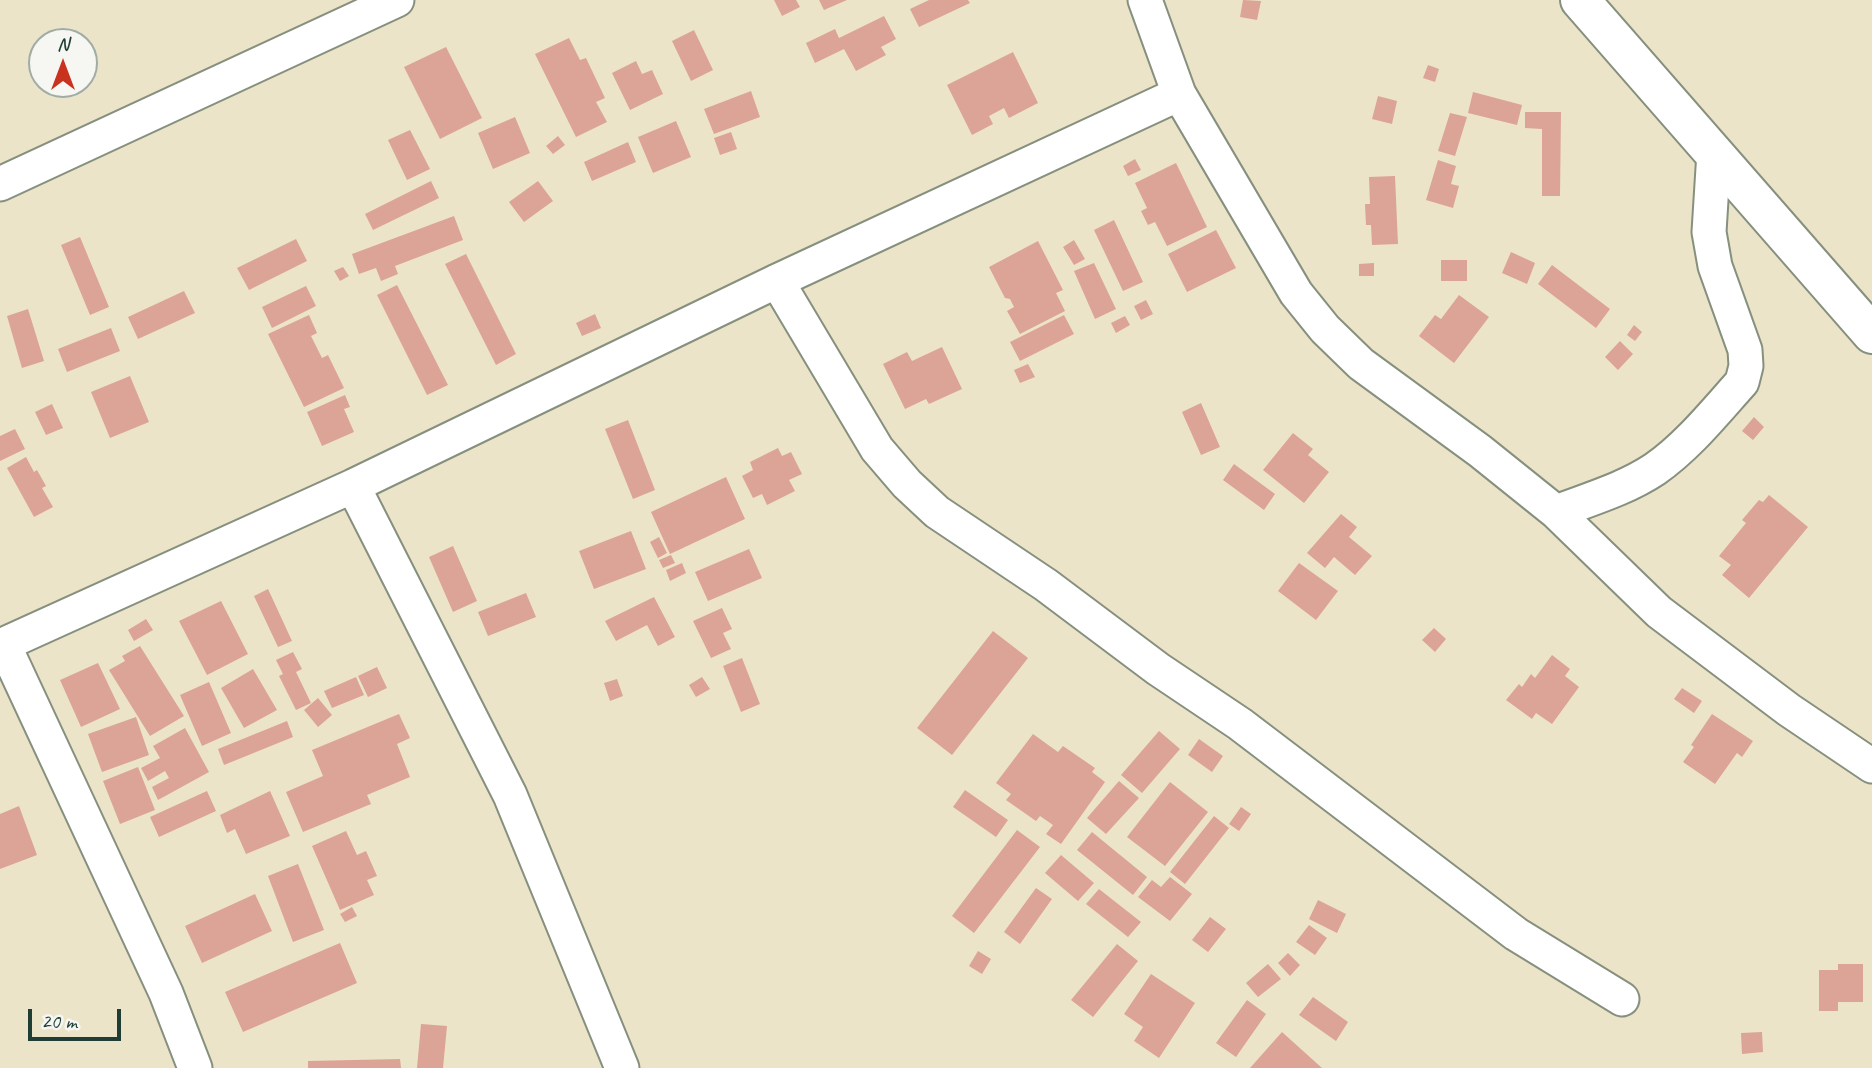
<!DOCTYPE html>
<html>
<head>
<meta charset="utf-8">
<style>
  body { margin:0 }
  #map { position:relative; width:1872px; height:1068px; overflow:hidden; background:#ece4c8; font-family:Caveat,sans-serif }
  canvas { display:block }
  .north { position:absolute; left:28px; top:28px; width:70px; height:70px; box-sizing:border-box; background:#f6f6f2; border:2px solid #a0aca6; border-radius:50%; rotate:0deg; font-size:19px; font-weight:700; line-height:28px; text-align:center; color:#1f3d34 }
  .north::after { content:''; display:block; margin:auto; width:24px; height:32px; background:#c8321e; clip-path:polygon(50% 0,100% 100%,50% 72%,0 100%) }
  .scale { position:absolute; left:28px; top:1009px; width:93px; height:32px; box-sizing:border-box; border:4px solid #1f3d34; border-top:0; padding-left:9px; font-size:21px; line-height:24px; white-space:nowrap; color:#1f3d34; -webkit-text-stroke:5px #f6f6f2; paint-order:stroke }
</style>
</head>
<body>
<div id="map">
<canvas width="1872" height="1068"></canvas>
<div class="north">N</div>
<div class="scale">20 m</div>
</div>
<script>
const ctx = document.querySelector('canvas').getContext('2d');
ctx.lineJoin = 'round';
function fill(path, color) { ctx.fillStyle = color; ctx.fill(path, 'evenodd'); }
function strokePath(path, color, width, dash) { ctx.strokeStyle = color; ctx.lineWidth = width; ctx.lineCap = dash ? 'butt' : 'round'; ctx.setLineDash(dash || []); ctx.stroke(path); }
fill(new Path2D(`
  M774,0h22l4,7 -18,9z
  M819,0h28l-23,10z
  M929,0h39l2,3 -51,24 -9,-18z
  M1243,0l18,1 -4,19 -17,-3z
  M884,16l12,23 -15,8 5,8 -30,16 -12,-22 -29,14 -9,-20 29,-14 4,9z
  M694,30l19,40 -22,11 -19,-40z
  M569,38l11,22 6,-2 19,40 -9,4 11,20 -31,15 -41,-83z
  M446,47l36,71 -42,21 -36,-72z
  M1013,52l25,51 -29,15 -5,-10 -15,8 4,8 -21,11 -25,-50z
  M636,61l6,13 10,-4 11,24 -33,16 -18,-37z
  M1428,65l11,4 -4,13 -12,-4z
  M751,91l9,26 -46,17 -10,-25z
  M1473,92l49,13 -5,20 -49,-12z
  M1378,96l19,5 -5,23 -20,-5z
  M1525,112h36l-1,84h-18v-67l-17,-1z
  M1450,113l17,4 -12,39 -17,-5z
  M515,117l15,36 -37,16 -15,-36z
  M676,121l15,36 -38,16 -15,-36z
  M410,130l20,39 -23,11 -19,-40z
  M731,132l6,17 -17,6 -6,-17z
  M558,136l7,9 -12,9 -7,-8z
  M628,142l8,20 -44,19 -8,-19z
  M1135,159l6,11 -13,6 -5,-10z
  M1438,160l18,6 -5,18 8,2 -6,22 -27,-8z
  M1176,163l31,64 -40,19 -12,-24 -7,3 -7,-14 6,-3 -12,-25z
  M1395,176l3,68 -26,1 -1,-20h-5l-1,-21h5l-1,-27z
  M431,181l8,17 -66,32 -8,-16z
  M538,181l15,20 -29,21 -15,-20z
  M454,216l9,24 -68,26 3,8 -17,7 -5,-13 -17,6 -7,-20z
  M1114,220l29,62 -20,9 -29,-61z
  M1216,230l20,38 -49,24 -19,-38z
  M80,237l29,70 -19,8 -29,-70z
  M296,239l11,22 -58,29 -12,-22z
  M1074,240l11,19 -11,6 -11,-18z
  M1038,241l25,49 -7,3 9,18 -45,23 -13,-23 7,-4 -4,-8 -5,-1 -16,-31z
  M1511,252l24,11 -8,21 -25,-11z
  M466,254l50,100 -20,11 -51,-101z
  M1441,260h26v21h-26z
  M1094,263l22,46 -21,10 -21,-48z
  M1374,263v13h-15v-12z
  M1552,265l58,44 -14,19 -58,-44z
  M343,267l6,9 -9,5 -6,-10z
  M397,285l51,100 -21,10 -50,-100z
  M306,286l10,20 -44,22 -10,-21z
  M184,291l11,22 -57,26 -10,-22z
  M1459,295l30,22 -35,46 -35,-27 16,-21 6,4z
  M1146,300l7,14 -12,6 -7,-14z
  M28,309l16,52 -22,7 -15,-52z
  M595,314l6,14 -19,8 -6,-13z
  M309,315l8,18 -6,3 11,22 6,-3 16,33 -40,19 -36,-73z
  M1064,315l10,19 -54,27 -10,-19z
  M1125,316l5,9 -14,8 -5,-10z
  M1634,325l8,7 -7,9 -8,-6z
  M111,328l9,23 -53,21 -9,-23z
  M1620,341l13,13 -15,16 -13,-13z
  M942,347l20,42 -33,15 -3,-5 -21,10 -22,-45 24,-12 5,9z
  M1028,364l7,13 -15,6 -6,-13z
  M130,376l19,46 -39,16 -19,-46z
  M345,395l5,12 -6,2 10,23 -32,14 -15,-34z
  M1201,403l19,44 -19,8 -19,-43z
  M52,404l11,24 -17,7 -11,-23z
  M1754,417l10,10 -11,13 -11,-9z
  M628,420l27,70 -22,9 -28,-70z
  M15,429l10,20 -25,12v-25z
  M1293,433l20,16 -5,6 21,17 -25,31 -41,-33z
  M778,448l4,8 9,-4 11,22 -13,6 6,11 -28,14 -5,-11 -9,4 -11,-22 11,-6 -3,-8z
  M26,457l8,15 3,-2 9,16 -4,2 11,19 -19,10 -27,-49z
  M1234,464l41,30 -11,16 -41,-30z
  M726,477l19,42 -75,35 -19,-42z
  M1769,495l39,32 -59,71 -27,-23 9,-10 -12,-9 27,-33 -4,-3 17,-20 4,2z
  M1341,514l16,13 -8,10 23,19 -17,19 -21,-18 -9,11 -18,-15z
  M631,531l15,38 -52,20 -15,-38z
  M659,537l8,16 -9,5 -8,-16z
  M453,546l24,55 -24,11 -24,-55z
  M749,549l13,29 -54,23 -13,-29z
  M671,555l4,8 -12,5 -4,-8z
  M682,563l4,10 -16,8 -4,-11z
  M1299,563l39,28 -22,29 -38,-29z
  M268,589l24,52 -14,6 -24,-51z
  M526,593l10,24 -48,19 -10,-24z
  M654,597l21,40 -17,9 -11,-21 -31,16 -11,-20z
  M221,601l27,53 -41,21 -28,-54z
  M722,608l10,21 -9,4 8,16 -20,9 -18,-37z
  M146,619l7,11 -19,11 -6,-11z
  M1434,628l12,11 -11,13 -13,-12z
  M993,631l35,27 -76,97 -35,-27z
  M140,646l44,70 -34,20 -41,-66 16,-9 -3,-5z
  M293,652l9,17 -6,3 15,31 -15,7 -17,-34 4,-2 -7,-14z
  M1552,655l18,14 -5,7 14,11 -27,37 -16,-11 -4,6 -26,-19 13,-16 3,3 9,-13 4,4z
  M742,658l18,46 -19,8 -18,-46z
  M98,663l22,46 -39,18 -21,-47z
  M377,667l10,21 -19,9 -10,-21z
  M253,669l24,41 -33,18 -23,-40z
  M356,677l8,18 -32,13 -8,-17z
  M702,677l8,12 -14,8 -7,-12z
  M617,679l6,17 -13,5 -6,-18z
  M209,682l22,51 -29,13 -22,-51z
  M1682,688l20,13 -8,12 -20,-14z
  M318,698l14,17 -14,12 -14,-17z
  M399,714l11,24 -13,6 13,33 -43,18 4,9 -68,28 -17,-40 37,-16 -11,-26z
  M1712,714l41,27 -11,16 -5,-4 -22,31 -32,-22 11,-15 -3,-2z
  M136,717l13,38 -47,17 -14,-38z
  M287,721l6,16 -69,28 -6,-16z
  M185,728l24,44 -51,28 -6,-13 17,-9 -4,-7 -17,10 -7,-13 19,-10 -7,-12z
  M1159,731l21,18 -38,44 -21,-18z
  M1033,734l25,18 5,-6 32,22 -3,4 13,10 -44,62 -15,-10 7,-9 -13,-9 -4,5 -30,-21 5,-6 -15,-11z
  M1199,739l24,17 -11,16 -24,-17z
  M138,767l17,43 -35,14 -17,-43z
  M1119,781l20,17 -33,36 -19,-16z
  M1170,782l38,30 -43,54 -38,-29z
  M965,790l43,30 -12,17 -43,-30z
  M207,791l9,20 -57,26 -9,-20z
  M270,791l20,45 -44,18 -11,-25 -8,4 -7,-18z
  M19,806l18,49 -37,14v-55z
  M1241,807l10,7 -12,17 -10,-7z
  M1214,816l15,12 -44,56 -15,-12z
  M1017,830l23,17 -66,86 -22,-17z
  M346,831l11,24 9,-4 11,25 -10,4 7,15 -34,15 -28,-64z
  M1092,832l55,45 -14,18 -56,-45z
  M1061,855l33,28 -16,18 -33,-28z
  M298,864l26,66 -31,12 -25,-66z
  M1170,877l22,17 -22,27 -32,-24 14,-17 9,7z
  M1036,888l16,11 -32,45 -16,-12z
  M1099,889l42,33 -13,15 -42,-33z
  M255,894l17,37 -70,32 -17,-37z
  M1318,900l28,14 -9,19 -28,-14z
  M352,907l5,9 -12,6 -5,-8z
  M1210,917l16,12 -18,23 -16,-12z
  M1309,925l18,13 -12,17 -19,-13z
  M340,943l17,40 -114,49 -18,-40z
  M1117,944l21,17 -45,56 -22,-17z
  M978,951l13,8 -9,15 -13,-8z
  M1288,953l12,12 -10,11 -12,-13z
  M1268,964l13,15 -23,18 -12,-14z
  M1838,964h25v38h-25v9h-19v-41h19z
  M1151,974l44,29 -36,55 -25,-17 9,-14 -19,-13z
  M1313,997l35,25 -12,19 -37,-26z
  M1247,1000l19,14 -30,43 -20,-14z
  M421,1024l26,2 -4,42h-26z
  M1282,1032l40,36h-72z
  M1762,1032l1,20 -21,2 -1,-21z
  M400,1059l1,9h-93v-7z`), '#dca397');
const street = new Path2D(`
  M1145,0l34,94 117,199 29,36 36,35 119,87 76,61 103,100 130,98 83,56
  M0,184l397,-184
  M777,281l100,168 30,35 30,28 109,73 112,84 82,55 276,210 106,65
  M353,486l157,309 112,273
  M1556,512c34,-13 69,-23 99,-43 33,-23 60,-57 87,-87l4,-16 -1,-16 -30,-84 -6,-34 5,-80
  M4,645l162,348 29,75
  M0,646l353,-160 424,-205 402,-187`);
const secondary = new Path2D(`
  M1580,0l292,334`);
strokePath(street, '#86907e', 37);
strokePath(secondary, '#86907e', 42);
strokePath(street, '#fff', 33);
strokePath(secondary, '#fff', 38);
</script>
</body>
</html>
